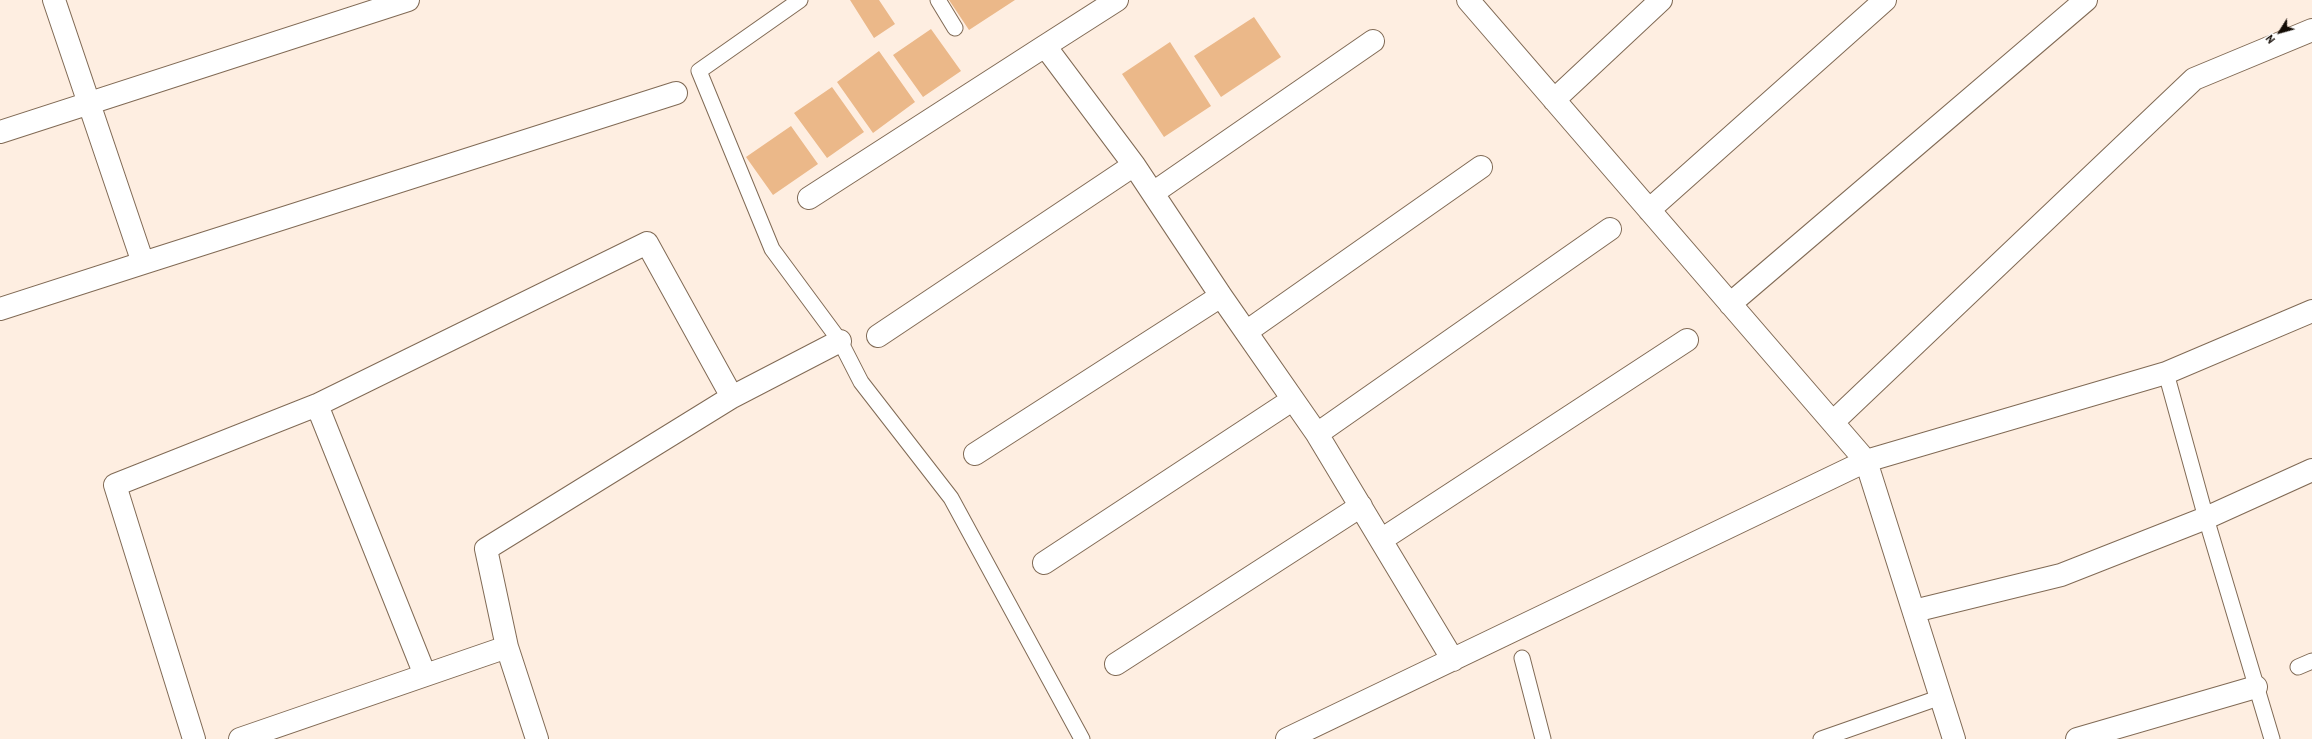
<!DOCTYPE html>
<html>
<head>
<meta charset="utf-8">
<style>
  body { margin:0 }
  #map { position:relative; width:2312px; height:739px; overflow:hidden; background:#feeee1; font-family:"PT Sans",sans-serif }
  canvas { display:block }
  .north { position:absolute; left:2260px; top:12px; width:40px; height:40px; -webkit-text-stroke:3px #fff; paint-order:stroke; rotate:233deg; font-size:11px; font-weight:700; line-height:16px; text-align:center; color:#140c05 }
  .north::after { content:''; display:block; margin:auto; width:14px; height:18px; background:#140c05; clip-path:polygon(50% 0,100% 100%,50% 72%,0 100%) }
</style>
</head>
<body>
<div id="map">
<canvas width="2312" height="739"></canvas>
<div class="north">N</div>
</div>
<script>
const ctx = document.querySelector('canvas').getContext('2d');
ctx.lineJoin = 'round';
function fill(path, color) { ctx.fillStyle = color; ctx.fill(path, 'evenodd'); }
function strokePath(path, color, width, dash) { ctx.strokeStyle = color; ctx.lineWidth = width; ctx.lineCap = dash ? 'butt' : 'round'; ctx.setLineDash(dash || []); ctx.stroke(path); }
fill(new Path2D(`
  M850,0h29l16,24 -21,14z
  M949,0h66l-46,30z
  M1254,17l27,40 -60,40 -27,-41z
  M931,29l30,42 -38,26 -30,-42z
  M1170,42l41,64 -47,31 -42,-63z
  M879,51l36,51 -42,31 -36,-51z
  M832,87l32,45 -37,26 -33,-45z
  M791,126l27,38 -45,31 -27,-38z`), '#ebb889');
const service = new Path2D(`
  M800,0l-101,71 73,178 68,92 21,41 90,116 131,241
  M938,0l17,28
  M2166,373l40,145 66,221
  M1522,658l21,81
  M2298,667l14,-6
  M1821,739l120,-42`);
const minor = new Path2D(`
  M1468,0l398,461 88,278
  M1045,46l72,-46
  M1554,100l107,-100
  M0,132l408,-132
  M1153,193l220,-152
  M809,198l236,-152 89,119 87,131 96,138 136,226
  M1649,210l236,-210
  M143,263l533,-170
  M1730,304l356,-304
  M0,309l143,-46 -89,-263
  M1246,332l235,-165
  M878,336l256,-171
  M317,405l330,-162 85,154 108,-56
  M1833,422l361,-343 118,-49
  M1317,434l293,-205
  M975,454l246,-158
  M1381,540l306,-200
  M1044,563l248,-163
  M1914,611l147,-36 145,-57 106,-48
  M507,647l-21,-98 246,-152
  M1116,664l245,-158
  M194,739l-79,-254 202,-80 108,270
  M240,739l267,-92 30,92
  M1287,739l579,-278 300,-88 146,-62
  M2077,739l179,-52`);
strokePath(service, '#806a55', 17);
strokePath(minor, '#806a55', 24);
strokePath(service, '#fff', 15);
strokePath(minor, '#fff', 22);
</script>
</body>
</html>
